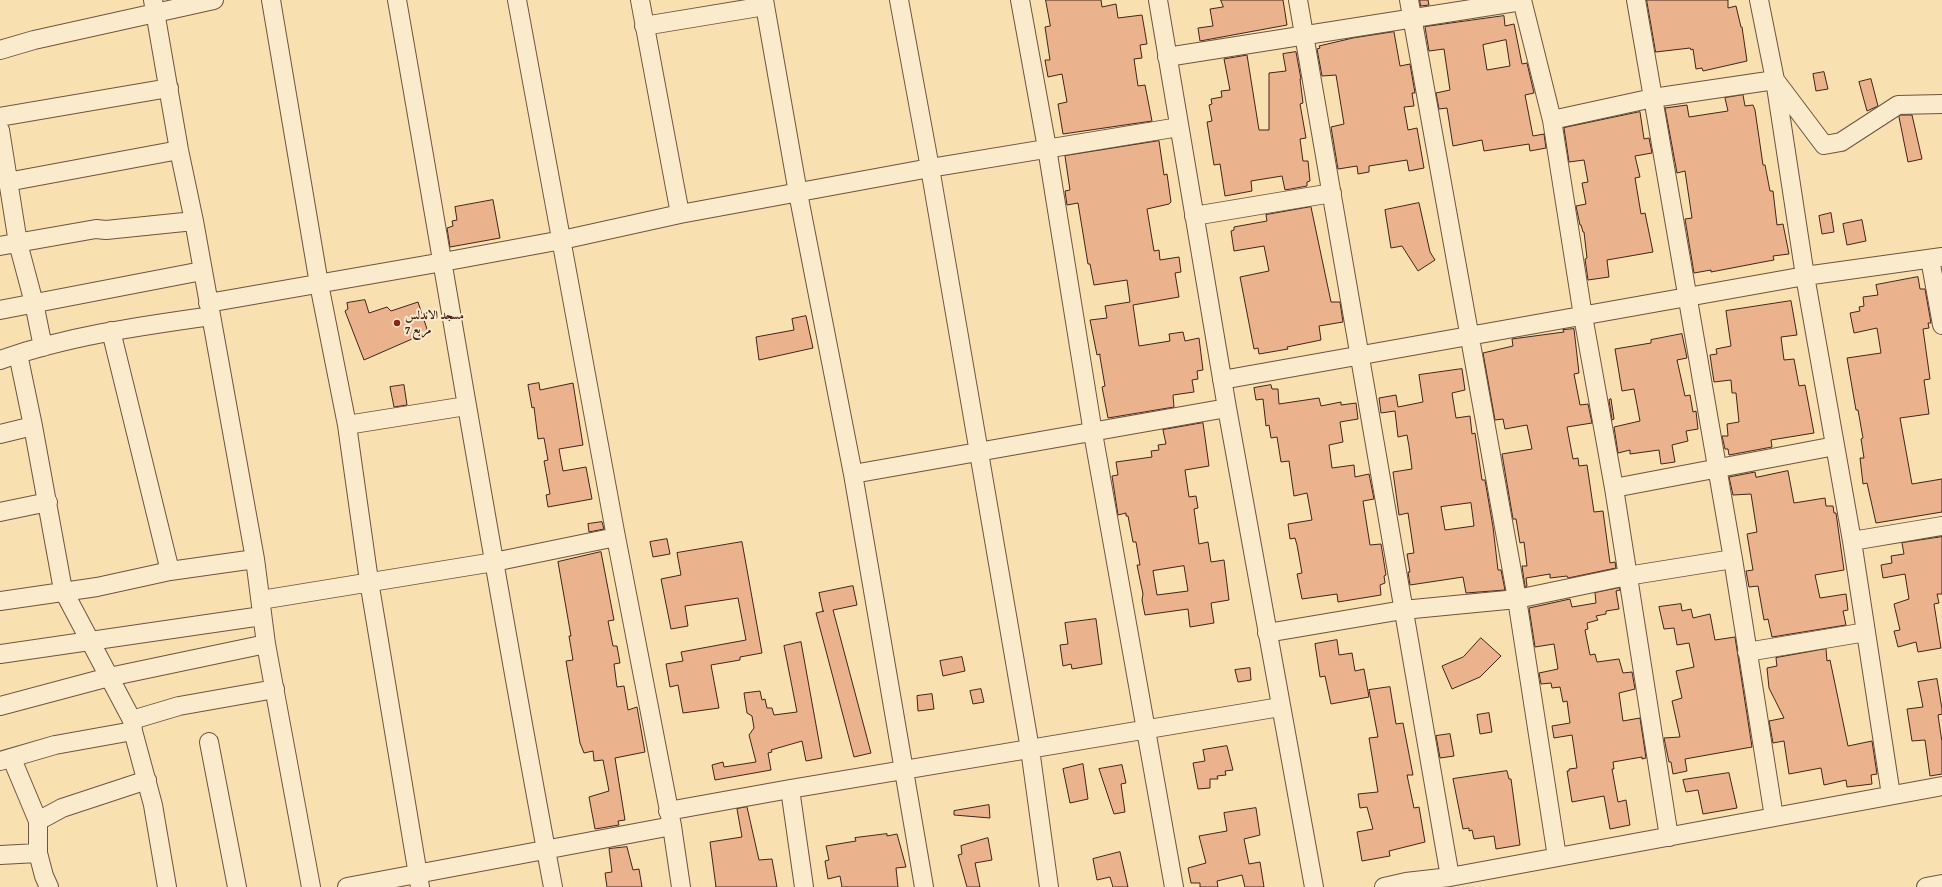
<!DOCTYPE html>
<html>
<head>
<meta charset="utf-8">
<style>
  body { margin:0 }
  canvas { display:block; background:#f8e0b1 }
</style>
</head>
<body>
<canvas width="1942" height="887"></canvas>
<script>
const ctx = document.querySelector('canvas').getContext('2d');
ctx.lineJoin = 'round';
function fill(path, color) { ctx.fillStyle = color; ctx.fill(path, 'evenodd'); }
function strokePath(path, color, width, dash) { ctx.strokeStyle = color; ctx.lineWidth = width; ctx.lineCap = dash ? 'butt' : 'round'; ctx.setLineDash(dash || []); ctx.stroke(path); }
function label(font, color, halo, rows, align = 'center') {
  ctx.font = font + ' Alegreya,Amiri,serif'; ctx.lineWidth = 4; ctx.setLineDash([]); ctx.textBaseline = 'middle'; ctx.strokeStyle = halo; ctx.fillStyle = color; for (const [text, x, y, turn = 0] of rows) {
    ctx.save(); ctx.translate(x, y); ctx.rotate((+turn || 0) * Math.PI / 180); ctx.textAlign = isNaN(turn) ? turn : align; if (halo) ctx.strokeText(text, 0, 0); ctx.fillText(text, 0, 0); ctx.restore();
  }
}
const building = new Path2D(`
  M1046,0h55l1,7 14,-3 2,14 24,-3 5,29 -7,1 2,13 -8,1 4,27 7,-1 7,36 -89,13 -5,-30 9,-2 -5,-28 -14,3 -3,-17h5l-5,-33 5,-1z
  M1221,0h62l4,25 -87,16 -2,-13 15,-2 -3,-17 13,-2z
  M1420,0h8l1,5 -8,1z
  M1647,0h81v8l8,-2 5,21h1l5,34 -44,10 -1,-3 -6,1 -3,-20 -2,1 -1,-2 -34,4z
  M1504,16l1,10 9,-2 8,40 5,-1 7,30 -9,2 8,41 11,-2 2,14 -16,3 -1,-7 -45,7 -2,-11 -29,6 -6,-38 -8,1 -3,-16 14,-3 -6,-41 -15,2 -4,-24zM1506,40l4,26 -23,4 -4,-25z
  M1394,32l6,34 10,-2 5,29h-3l2,13 -10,1 4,23 9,-2 7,40 -15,3 -2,-11 -38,6v6l-11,2 -1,-8 -19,3 -7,-42 13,-3 -8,-49 -14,1 -5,-27 3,-1 -1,-2 34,-8z
  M1296,52l5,27h-1l3,24 -3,1 6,34 -6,1 3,22h5l2,20 -3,1v4l-22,4 -3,-14 -31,5 1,10 -27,5 -5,-32 -6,1 -7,-43 5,-1 -3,-16 3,-1 -1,-5 11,-2 -1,-6 9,-1 -6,-31 23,-4 12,75h10v-57l17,-2 -3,-17z
  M1824,72l4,17 -12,2 -3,-17z
  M1871,79l7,27 -11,5 -8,-29z
  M1743,95l2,11 8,-1 2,5 8,55h2l5,26h3l4,34 6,-1 6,30 -16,2 1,4 -11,2 -52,10v-2l-17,3 -9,-54 7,-1 -7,-47 -8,2 -12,-65 22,-3 2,12 39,-6 -3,-13z
  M1640,112l4,27 5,-1 3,15 -17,3 5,21 -5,1 6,36 4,-1 8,39 -46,8 2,17 -21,3 -3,-21 2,-1 -3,-26h-1l-2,-7h-1l-4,-19 10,-2 -4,-21 6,-1 -4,-22 -15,2 -5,-34z
  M1901,115h11l10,44 -14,3 -9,-45z
  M1159,141l5,34 3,-1 4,28 -2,2 -22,5 7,42 5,-1 1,10 19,-3 2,15 -6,1 4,24 -46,8 6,41 31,-5 -1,-7 14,-2 2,9 14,-3 4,32 -6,1 1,8 -6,1 2,12 -21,3 1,12 -66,11 -6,-31 3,-1 -5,-29v-3l-3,1 -7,-35 17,-2 -2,-12 25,-4 -3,-22 -33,5 -4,-21h-2l-10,-61 -11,2 -2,-14 5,-1 -5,-34z
  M493,200l7,38 -50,9 -3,-19 6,-2 -1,-5 5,-1 -2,-13z
  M1419,203l11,49 5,8 -17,11 -16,-25 -11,2 -6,-38z
  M1311,207l20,95h9l3,20 -24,4 2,14 -34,7 1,2 -29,5 -1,-6 -4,1 -14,-72 29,-6 -5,-25 -30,5 -3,-20 3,-1v-3l33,-6 -1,-6z
  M1831,213l3,19 -12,2 -3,-18z
  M1862,220l4,21 -19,4 -4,-21z
  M1918,277l2,12h5l6,34h-3l1,5 -6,1 7,50 -6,1 5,34 -29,4 12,66 30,-5v33l-66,11 -9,-40 -4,1 -3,-26h4l-3,-19 2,-1 -5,-28h-2l-9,-52 34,-5 -4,-25 -23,5 -4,-20 10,-2 -1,-4 5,-1 -1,-9 15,-2 -2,-10z
  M365,300l4,13 18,-6 4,4 27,-9 10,30 -64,28 -19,-49 3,-2 -1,-6z
  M1791,301l6,34 -16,2 3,23 10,-1 5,27 6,-1 9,48 -43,7 1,7 -43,8 -1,-6h-3l-3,-13h6l-1,-12 12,-2 -3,-29h-4l-1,-13 -17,2 -4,-27 7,-1 -1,-5 15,-3 -5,-35z
  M806,316l7,32 -54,12 -3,-23 38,-7 -2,-11z
  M1574,329l5,44 -5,1 6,31 8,-1 4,19 -25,4 6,32 5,-1 1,8 8,-1 7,47 9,-1 7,52 5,-1 1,6 -48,10 -1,-2 -17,2v-4l-24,4 1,8 -2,1 -3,-21h5l-3,-24 -4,1 -4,-24h-3l-11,-65 30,-5 -5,-24 -22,4 -2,-10 -8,1 -12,-67 30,-7 -1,-7 52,-7 -1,-2z
  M1682,334l5,24 -10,2 8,36 5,-1 3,17 3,-1 2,18 -12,2 2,10 -16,4 3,17 -14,2 -2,-14 -29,4v-4l-12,3 -4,-26 26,-6 -6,-32 -12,2 -7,-42 36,-6v-3z
  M1462,369l3,21 -13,3 4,25 14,-2 2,18 3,-1 7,47h3l8,47 5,43h3l4,20 -39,3 -3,-16 -53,8 -2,-13h2l-3,-18 7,-1 -6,-40 -9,2 -6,-43 19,-3 -3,-23 -2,-11 -9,2 -3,-26 -14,2 -2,-15 17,-3 2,12 25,-5 -4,-27zM1471,503l3,23 -29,4 -4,-23z
  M539,383l1,7 33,-7 10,62 -24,4 4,22 23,-4 6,32 -44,8 -2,-12 4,-1 -6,-33 4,-1 -4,-22 -6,1 -4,-32 -2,1 -4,-23z
  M404,385l3,20 -13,2 -4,-20z
  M1271,385l1,4h6l1,15 40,-6 2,8 20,-4v3l15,-2 2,16 -18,3 3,20 -14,3 3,23 22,-3 1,12 14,-3 5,25 -11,2 7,44 11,-1 5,31 -2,1 1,7 -5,2 1,10 -43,7 -1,-8 -35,5 -5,-25 5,-1 -5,-28 -2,-7 -5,1 -2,-15 24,-4 -5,-27 -13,3 -5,-35 -8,1 -4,-25 -6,1 -2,-13 -3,1 -3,-27 -7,1 -2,-12z
  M1611,399l3,20 -2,1 -3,-20z
  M1203,423l6,43 -24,4 4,27 7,-1 2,12 -4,1 5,35 9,-2 3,20 13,-2 5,40 -18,3 3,20 -24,4 -2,-18 -43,6 -3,-15 1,-6 -6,-29h3l-4,-23h-3l-5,-26h-2v-3l-8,2 -6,-39 6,-1 -2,-13 36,-5 -1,-6 8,-1 -1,-5 8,-1 -3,-14zM1184,566l4,25 -31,4 -4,-24z
  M1788,471l6,32 31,-5 1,8h7l1,7h2l8,57 -29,5 5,23 26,-4 2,16 -5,1 3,14 -74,12 -4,-18 -4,1 -6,-34 -9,1 -3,-16 7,-1 -6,-36 10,-2 -6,-38 -18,1 -4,-18 26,-5 1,5z
  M602,522l2,7 -15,3 -1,-8z
  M1942,537v57h-5l2,9 -5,1 7,44 -23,4 -2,-10 -18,5 -4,-16 6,-1 -6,-26 15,-5 -4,-25 -22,4 -2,-13 11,-2 -1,-7 13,-2 -2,-11z
  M667,539l3,15 -17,3 -3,-15z
  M742,542l20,111 -22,4v3l-29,5 8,43 -36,5 -5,-28 -8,2 -4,-23 17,-3 -2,-9 65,-12 -8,-42 -53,8 3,20 -17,3 -10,-50 20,-4 -4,-22z
  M601,552l13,68 -6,1 5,25h4l3,17 -6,1 3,23 7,-1 4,24 9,-3 8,45 -30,6 10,62 -7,1 1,4 -24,4 -6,-32 20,-6 -6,-31 -9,1 -1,-10 -9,2 -4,-10 -14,-82 7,-1 -4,-24h2l-13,-74z
  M853,586l4,19 -24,5 38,143 -17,4 -38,-144 8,-2h-1l-4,-18z
  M1619,588l1,2 -4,1 3,18 -13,2v3l-10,2 2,4 -11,3 1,6 -3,1 5,25 5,-1 2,8 22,-3 4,14 9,-1 3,17 -16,4 4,28 17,-3 6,40 -4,1v-2l-29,5 1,7h-2l6,33 8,-2 4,25 -20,4 -6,-33 -32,6 -5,-31h2v-2l8,-1 -5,-33 -18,3 -2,-12 18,-3 -3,-22 -4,1 -3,-15 -8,1 -1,-5 -10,1 -2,-11 19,-4 -4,-25 -19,3 -6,-39 41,-9 2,8 24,-4 -1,-10z
  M1681,604l1,7 9,-2 2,9 17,-4 5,26 20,-3 17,110 -67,12 2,12 -14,3 -2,-12h-2l-5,-24 16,-1 -8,-36 10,-3 -6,-27 18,-4 -5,-24 -12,2 -3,-17 -10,1 -5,-22z
  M1096,619l6,45 -30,5 -1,-5 -8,2 -3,-21 8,-1 -3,-21z
  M1481,638l20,18 -21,21 -28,12 -10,-23 21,-9z
  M1337,640l2,15 13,-2 3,18 9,-2 5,28 -38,7 -6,-28 -5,1 -5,-33z
  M801,642l21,116 -16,3 -4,-20 -31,9 1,2 -4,1 3,17 -56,10 -3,-15 11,-3 1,5 32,-5 -7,-27 5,-7 -2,-12 -5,-3 -3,-20 16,-2 2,9 3,-1 2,9h5l2,7 23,-3 -13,-66z
  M1826,649l1,12 3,-1 18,86 24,-5 5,33 -6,1 1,9 -25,3 -1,-7 -22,5 -3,-17 -32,6 -5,-33 -11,2 -4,-22 15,-3 -15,-30 -2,-20 10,-2 -1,-8z
  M962,657l3,14 -22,5 -3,-15z
  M1250,668l1,12 -13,2 -3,-12z
  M1937,679l5,30v5l-4,1 4,27v32l-12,2 -5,-36 -13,1 -5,-32 16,-2 -5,-25z
  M1390,687l6,37 7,-1 10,52h-6l7,33 5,-1 6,35 -36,9 1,5 -28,5 -5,-29 16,-3 -6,-22 -7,1 -2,-14 20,-2 -9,-54 9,-1 -9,-47z
  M981,689l3,13 -11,2 -3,-13z
  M932,694l2,15 -16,2 -1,-15z
  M1489,713l3,19 -12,2 -3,-19z
  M1450,734l4,22 -14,2 -4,-22z
  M1227,746l6,24 -8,1 1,4 -9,1 1,3h-8v9l-12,1 -5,-26 12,-2 -2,-11z
  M1083,764l5,35 -18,4 -7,-34z
  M1122,765l4,18 -5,1 4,28 -11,2 -15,-45z
  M1507,771l2,8h2l9,66 -24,4 -2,-13 -20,3 -2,-9 -3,1v-3l-6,1 -10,-50z
  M1729,773l8,35 -34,6 -5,-24 -12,2 -3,-12z
  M989,805l1,13 -36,-3v-4z
  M747,807l12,53 13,-1 5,28h-61l-6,-45 32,-5 -5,-28z
  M1256,808l4,27 -16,4 5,25 11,-2 4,25h-19l-3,-12 -25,6 1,6h-18v-4h-9l-3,-15 18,-5 -7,-27 28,-5 -3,-18z
  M887,834v2l10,-2 9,33 -10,1 2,19h-56l-2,-11 -12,3 -3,-18 4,-1 -3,-14 30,-5 -1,-3z
  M988,838l4,22 -17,3 5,24h-13l-9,-32 4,-1 -1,-8z
  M627,847l6,23 6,-1 3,18h-35l-2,-14 7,-1 -3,-23z
  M1120,852l8,35h-15l-3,-10 -13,3 -4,-21z`);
fill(building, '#ebb28e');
strokePath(building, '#432417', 1);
const minor = new Path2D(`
  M153,0l26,150 15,71 61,338 11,85 45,243
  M271,0l48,284 28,141 22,156 51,306
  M397,0c52,296 100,592 156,887
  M517,0l99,537 56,289 9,61
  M640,0l40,214
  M764,0l34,193 55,281 71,413
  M899,0l31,168 100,581 19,138
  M1020,0l27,148 46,285 81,454
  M1158,0l69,408 87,479
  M1298,0l152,877
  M1409,0l108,599 40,258
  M1522,0l30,120 31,196 31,172 55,349
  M1636,0l97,559 41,258
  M1759,0l16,80 30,196 47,265 39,254
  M644,26l121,-20
  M0,50l34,-10 180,-40
  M1167,57l355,-56
  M0,117l169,-29
  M1552,120l101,-22 122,-18 49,65 17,-3 57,-37 44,-1
  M0,130l18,113 16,60 9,44
  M7,182l172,-32
  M1194,216l138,-23
  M0,246l96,-17 10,1 88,-9
  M1930,259l12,66
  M208,303l235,-41 119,-22 118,-26 250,-46 249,-41
  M0,310l202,-39
  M111,331l59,240
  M18,354l15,72 30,164 69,130 1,11 20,74 14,82
  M0,360c68,-24 140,-34 211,-44
  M1222,380l583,-104 137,-19
  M347,425l119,-19
  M0,434l33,-8
  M853,474l374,-66
  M1614,488l221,-42
  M0,512l48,-10
  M1852,541l90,-15
  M261,600l233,-38 122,-25
  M0,601l97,-14 73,-16 85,-12
  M1267,633l136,-23 114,-11 110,-23 106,-17
  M1747,652l119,-20
  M0,654l262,-38
  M0,706l109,-29 157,-33
  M132,720l47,-14 96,-17
  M209,742l28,145
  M12,759l26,62v32l6,23 5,11
  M0,761l55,-16 78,-14
  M790,789l14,98
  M668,811l122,-22 490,-82
  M38,821l24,-13 85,-28
  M0,855l38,-2
  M347,887l325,-61
  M1384,887l22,-5 44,-5 492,-91
  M1926,887l16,-3`);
strokePath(minor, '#70533e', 20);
strokePath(minor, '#faebcc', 18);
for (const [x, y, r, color] of [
  [397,323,4,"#8f2418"]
]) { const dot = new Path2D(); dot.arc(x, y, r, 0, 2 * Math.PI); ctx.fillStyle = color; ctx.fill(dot); strokePath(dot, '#faebcc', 1.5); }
label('bold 12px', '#432417', '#faebcc', [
  ["مسجد الاندلس",405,316],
  ["مربع 7",405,330]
], 'left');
</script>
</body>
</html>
